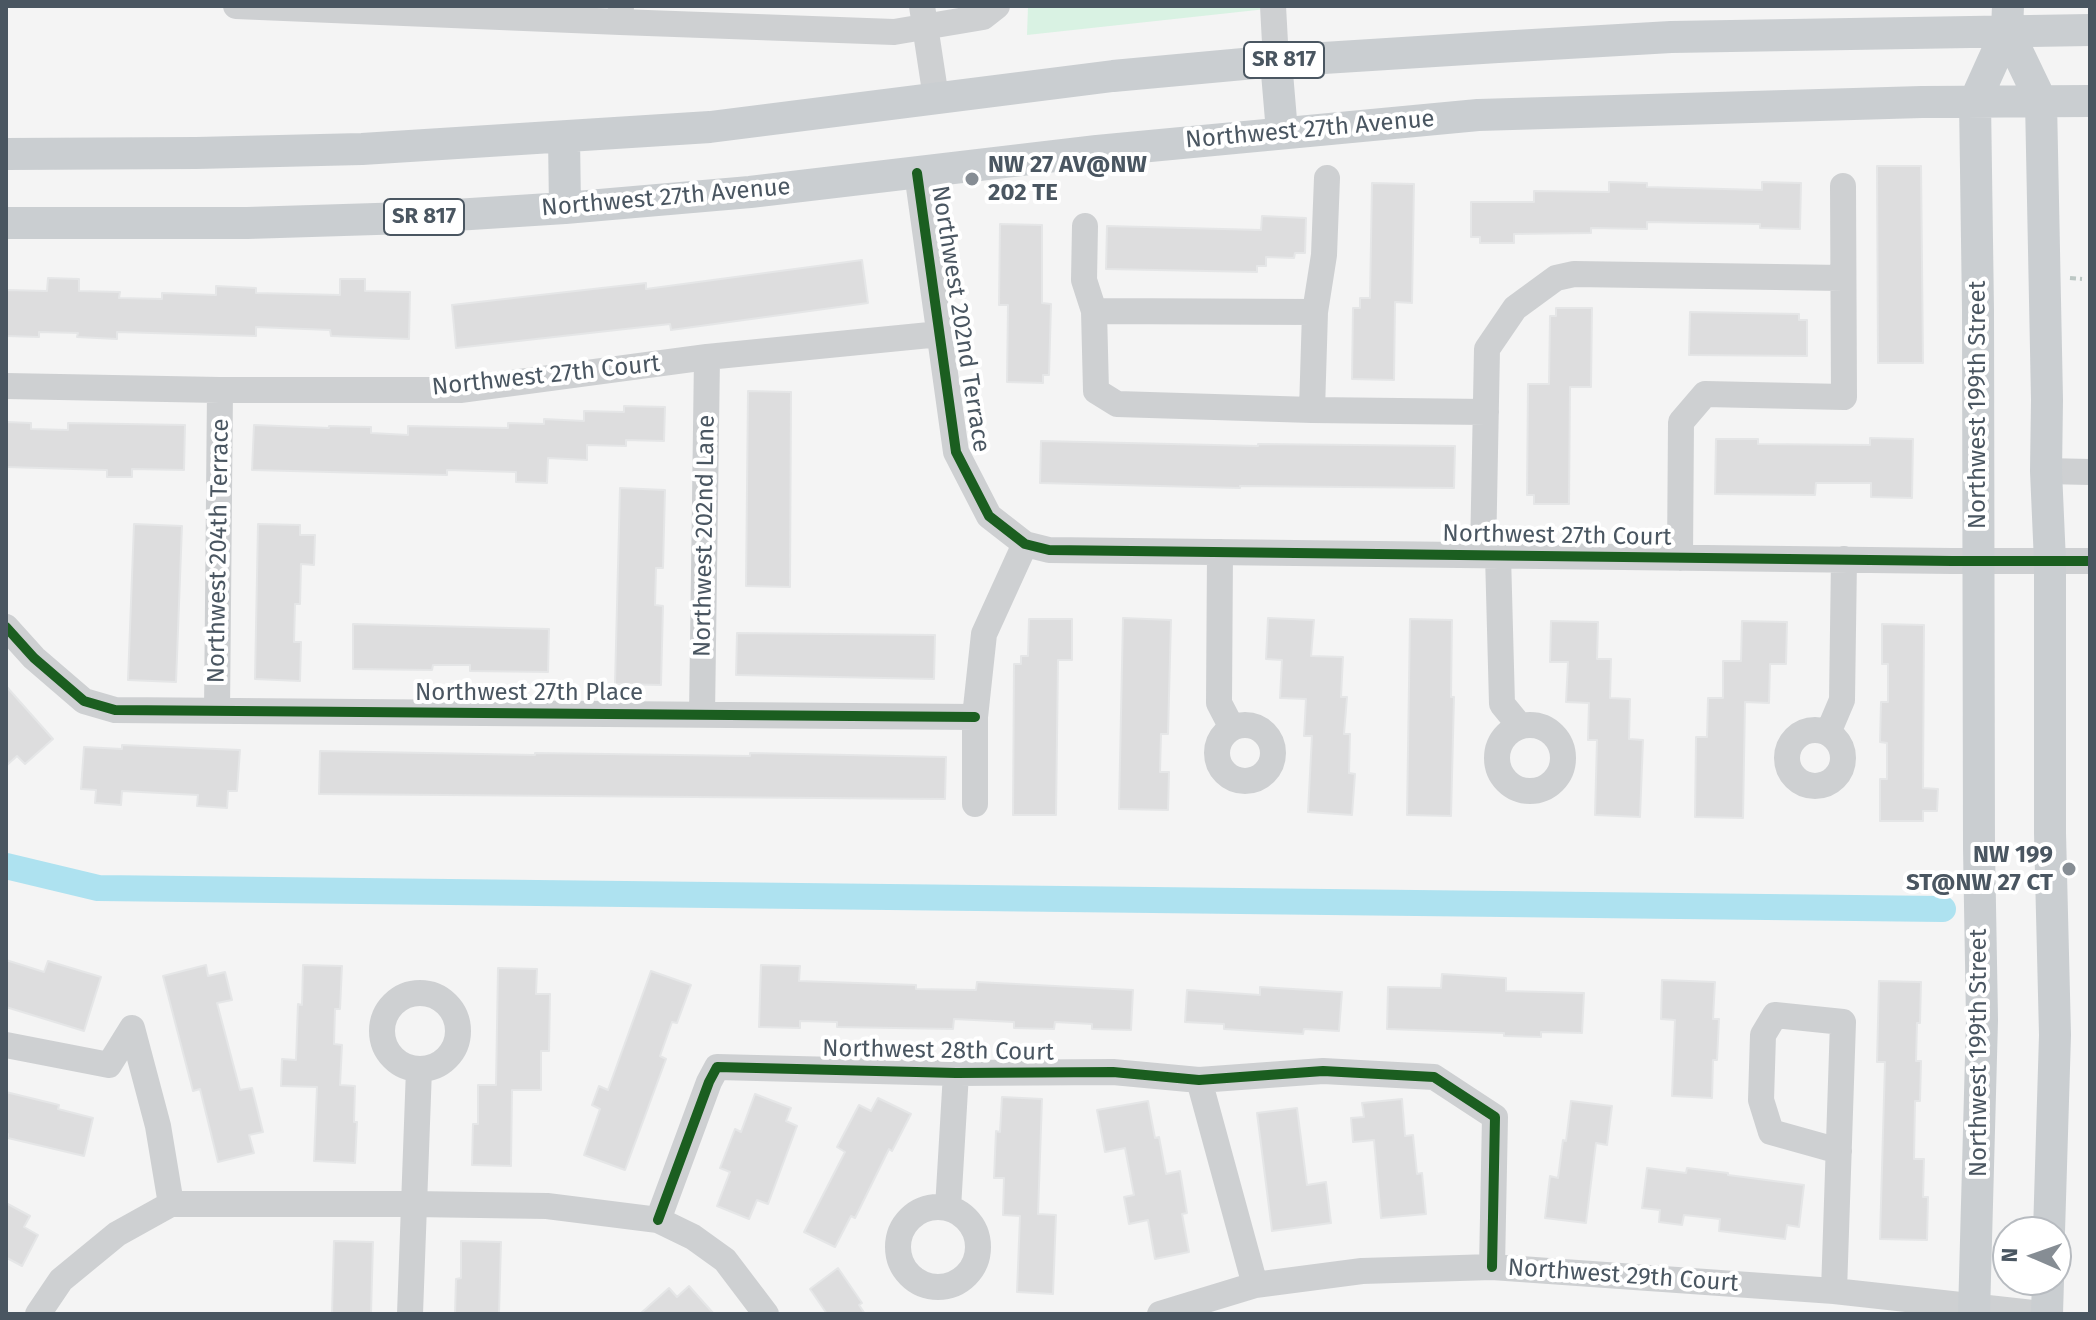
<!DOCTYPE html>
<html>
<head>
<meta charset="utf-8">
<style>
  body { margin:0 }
  #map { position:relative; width:2096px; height:1320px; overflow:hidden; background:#f4f4f4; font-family:"Fira Sans",sans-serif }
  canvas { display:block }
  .frame { position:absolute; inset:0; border:8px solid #4a5661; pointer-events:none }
  .north { position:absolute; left:1992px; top:1216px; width:80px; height:80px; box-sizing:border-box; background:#fff; border:2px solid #b7bbc0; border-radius:50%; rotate:272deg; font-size:22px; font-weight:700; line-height:32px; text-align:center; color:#4a5661 }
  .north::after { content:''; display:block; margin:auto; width:28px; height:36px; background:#868d94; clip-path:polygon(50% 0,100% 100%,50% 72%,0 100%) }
</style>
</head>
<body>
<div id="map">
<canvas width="2096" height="1320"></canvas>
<div class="frame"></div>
<div class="north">N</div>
</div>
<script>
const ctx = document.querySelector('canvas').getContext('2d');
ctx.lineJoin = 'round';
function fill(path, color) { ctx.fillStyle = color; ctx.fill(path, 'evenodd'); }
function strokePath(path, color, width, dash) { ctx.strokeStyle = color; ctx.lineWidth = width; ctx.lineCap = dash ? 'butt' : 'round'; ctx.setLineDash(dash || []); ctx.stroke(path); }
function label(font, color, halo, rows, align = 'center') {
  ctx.font = font + ' "Fira Sans",sans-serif'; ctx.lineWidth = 8; ctx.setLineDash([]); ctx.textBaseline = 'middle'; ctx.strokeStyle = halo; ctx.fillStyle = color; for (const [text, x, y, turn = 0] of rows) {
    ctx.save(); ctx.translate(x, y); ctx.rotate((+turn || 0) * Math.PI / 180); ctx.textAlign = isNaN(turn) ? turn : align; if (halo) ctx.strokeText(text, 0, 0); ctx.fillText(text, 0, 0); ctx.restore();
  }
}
fill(new Path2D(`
  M1028,6h266l-267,29z`), '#d9f2e3');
strokePath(new Path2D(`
  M6,866l92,22 1845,21`), '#aee2f0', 26);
const building = new Path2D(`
  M1877,166h44l2,197h-45z
  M1609,182l38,1v4l115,3v-8l39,1 -1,46 -40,-1v-4l-113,-2v7l-56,-1v5l-77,1v9h-34v-6h-9v-35h63v-11l75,1z
  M1372,183l42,1 -2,119 -17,-1 -1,78 -42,-1 1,-71h7v-10h10z
  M1262,216l44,2 -1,35h-10l-1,5 -28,-1v9h-9v6l-151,-3 1,-43 154,4z
  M1000,224l42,1v78l9,1 -2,71h-6v8l-36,-1 1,-77h-9z
  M862,260l6,43 -197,27 -1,-6 -214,24 -4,-43 194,-22v6z
  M48,278l31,1v12l41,1 -1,6 43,1v-6l54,2v-9l40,2v5l84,2v-16h25v12l45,1 -1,47 -78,-3 -1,-6 -74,-3v9l-139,-4v7l-40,-2 1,-4 -39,-1v5l-33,-1v-46l41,1z
  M1556,308h36l-1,79h-21l-1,117h-35v-9h-7l1,-111h21l1,-68h6z
  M1690,312l109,2v6h8v36l-118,-1z
  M748,391l43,1 -1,195 -44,-1z
  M624,406l41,1 -1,34 -38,-1v6l-39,-1v15l-39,-2 -1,25 -31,-1v-10l-69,-2v5l-195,-5 2,-45 75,3v-2l42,1v6l37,2v-9l100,2v-5l36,1v-5l40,2v-10l40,1z
  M6,422l25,1v6l37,1v-7l117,2 -1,45 -52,-1v8h-25v-7l-101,-3z
  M1870,438l43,1 -1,59 -41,-1v-14h-55l-1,12 -100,-1 1,-55h42v5l112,1z
  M1041,441l217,5v-2l197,2 -1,42 -214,-2v2l-200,-5z
  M620,488l45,2 -2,78h-7l-1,37 8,1 -2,79 -46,-1z
  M134,524l48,2 -6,156 -48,-2z
  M258,524l42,1v10h15l-1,30 -13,-1 -1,40h-5l-1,38h7l-1,39 -45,-2z
  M1123,618l48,2 -3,114h-7l-1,38h9l-1,38 -49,-1z
  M1268,618l46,2 -3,36 32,1 -2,40h6l-3,37h6l-1,39 6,1 -3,41 -44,-3 4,-76h-8l2,-37 -26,-1 2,-38 -16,-1z
  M1029,619h43v41h-14l-2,155h-43l1,-151h7v-8h7z
  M1410,619l42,1 -1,77h3l-3,119 -44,-1z
  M1551,621l47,1 -1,37h14l-1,39 20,1 -1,40 14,1 -3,77 -45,-2 2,-75h-9l1,-37 -23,-1 2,-40h-18z
  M1742,621l45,1 -1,42h-16l-1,39 -24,-1 -2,116 -48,-1 1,-80h11l1,-39h15v-37h18z
  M353,624l196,5 -1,43 -78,-1v-6h-37l-1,5 -79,-1z
  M1882,624l42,1 -1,163 15,1 -1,22h-14v10h-43v-42h7v-36l-7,-1 1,-40h7v-38h-6z
  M737,633l198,2 -1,44 -198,-4z
  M6,686l47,53 -28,25 -8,-8 -11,10z
  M122,745l118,5 -3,41h-9l-1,17 -30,-2 1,-11 -76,-4 -1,14 -26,-2 1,-13 -15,-1 3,-42 38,2z
  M320,751l215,4v-2l215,3v-3l196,4 -1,42 -626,-5z
  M6,960l38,12 4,-11 53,16 -17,54 -78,-24z
  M206,965l2,11 17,-4 7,28 -15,3 23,87 12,-2 11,44 -14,3 5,18 -36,9 -18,-73 -7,2 -30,-115z
  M303,965l39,1 -2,43h-5l-1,35 8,1 -2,40 15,1 -1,36h3l-2,41 -41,-2 3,-74 -36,-1 1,-27 14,1 2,-56 4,1z
  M761,965l39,1 -1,15 117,4v4l60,1 1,-8 156,8 -2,40 -39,-1v-5l-37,-2 -1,7 -40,-1v-6l-60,-3 -1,10 -116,-2v-5l-37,-1v7l-41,-1z
  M498,968l39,1 -1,25h14l-1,57h-8v39h-29l-1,76 -39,-1 1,-41h5v-39h18z
  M651,971l40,14 -14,38 -5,-1 -12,34 6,3 -41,111 -41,-15 16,-46 -8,-4 7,-19 9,4z
  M1442,974l64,4v13l78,2 -2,40 -41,-1v5l-37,-1v-3l-117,-4 1,-42 53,1z
  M1662,980l53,2 -2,37h6l-2,41h-4l-1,38 -40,-2 3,-76 -14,-1z
  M1879,981l42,1 -1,41h-3l-1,38h5l-1,40h-5l-1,58h10l-1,38h5l-1,43 -47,-1 5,-177h-8z
  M1260,987l82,5 -3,39 -35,-2 -1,5 -79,-5v-5l-39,-2 2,-32 73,5z
  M6,1092l53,13 -1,4 35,9 -9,38 -76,-18v-4h-2z
  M755,1094l36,14 -5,13 11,5 -29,78 -11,-4 -8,19 -32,-13 13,-34 -10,-4 15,-39 6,3z
  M1002,1097l40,2 -4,115 18,1 -3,79 -36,-2 3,-76 -17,-1 1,-37h-10l2,-47 4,1z
  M878,1098l33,16 -19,37 -3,-2 -34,69 -4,-2 -16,31 -31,-15 41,-80 -8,-5 22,-42 12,6z
  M1402,1099l3,37 8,-1 4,39 5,-1 4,41 -45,4 -7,-78 -21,2 -2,-24 13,-1 -2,-14z
  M1148,1101l7,37 4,-1 7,37 14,-3 7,42 -5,1 7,38 -34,7 -7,-39 -19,4 -5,-27 10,-2 -9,-47 -20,4 -8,-42z
  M1571,1101l41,5 -5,39 -11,-2 -10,80 -41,-5 5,-42 8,2 5,-38 3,1z
  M1297,1108l10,77 19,-3 5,41 -59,8 -15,-118z
  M1647,1168l39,5 1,-5 41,5v2l76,10 -5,42 -12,-2 -2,14 -66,-8 1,-12 -36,-4 -2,10 -23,-3 1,-12 -18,-2z
  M6,1203l24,13 -6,11 14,8 -16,31 -15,-8 -1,2z
  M334,1241l39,1 -2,72h-39z
  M461,1241l40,1 -2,72h-44l1,-35 5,-1z
  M838,1268l24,35 -3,2 6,9h-38l-17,-25z
  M689,1286l25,28h-74l29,-26 8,9z`);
fill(building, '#ddddde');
strokePath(building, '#e5e6e7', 2);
strokePath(new Path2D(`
  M2070,278l12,1`), '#bcc7c4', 4, [6, 4]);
strokePath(new Path2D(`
  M236,6l384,16 1,-16
  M922,6l14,92
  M1273,6l3,55
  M620,22l274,10 89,-15 14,-11
  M917,173l39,279 33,64 36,28 24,6 903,11h138
  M1085,226l-1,54 10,31 2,80 21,13 195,6 174,2
  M1094,311l221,1
  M6,386l214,4h240l247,-33 233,-23
  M1312,410l3,-98 9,-57 3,-77
  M2046,471l44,1
  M1220,552l-1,151 13,25
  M1483,555l4,-206 28,-41 41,-30 18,-4 269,4
  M1498,555l4,149 18,22
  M1680,558l1,-136 24,-28 139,3 -1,-211
  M6,627l28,31 50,43 31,9 860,7
  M217,711l3,-321
  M702,715l5,-358
  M1497 758a33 33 0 1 1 66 0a33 33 0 1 1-66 0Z
  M1217 753a28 28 0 1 1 56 0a28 28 0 1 1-56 0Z
  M1787 758a28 28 0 1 1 56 0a28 28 0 1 1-56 0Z
  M1828,733l14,-33 2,-141
  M975,804v-87l9,-83 41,-90
  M382 1031a38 38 0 1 1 76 0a38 38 0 1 1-76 0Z
  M6,1045l103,20 23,-37 26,98 13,78
  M1199,1080l56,205
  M898 1247a40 40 0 1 1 80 0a40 40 0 1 1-80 0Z
  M948,1208l8,-135
  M658,1220l51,-138 8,-15 239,6 157,-1 86,8 124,-9 111,6 61,40 -3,150
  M1834,1291l9,-269 -68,-7 -12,20 -2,65 10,32 68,19
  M38,1314l23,-34 56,-46 54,-30h242l134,2 111,14 35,17 32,23 41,54
  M410,1314l9,-245
  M1160,1314l95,-29 107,-14 130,-4 342,24 208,23`), '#ced0d2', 26);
strokePath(new Path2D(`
  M2007,30l34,71 6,299 -1,71 4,91v271l5,202 -6,197
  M1276,61l6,71
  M564,137l1,71
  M6,154l190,-1 166,-4 348,-22 403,-51 163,-15 222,-14 173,-10 419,-7
  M6,223h241l161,-5 157,-10 185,-16 347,-41 381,-36 444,-13 168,-1
  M1974,1314l8,-294 -3,-172 -1,-538 -3,-209 32,-71 1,-24
  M2047,1314l1,-34`), '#caced1', 32);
strokePath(new Path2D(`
  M917,173l39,279 33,64 36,28 24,6 903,11h138
  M6,627l28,31 50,43 31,9 860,7
  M658,1220l51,-138 8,-15 239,6 157,-1 86,8 124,-9 111,6 61,40 -3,150`), '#1b5e20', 10);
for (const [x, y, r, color] of [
  [972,179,8,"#868d94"],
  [2069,869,8,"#868d94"]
]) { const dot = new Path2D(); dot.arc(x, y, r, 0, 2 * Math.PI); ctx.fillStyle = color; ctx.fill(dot); strokePath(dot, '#fff', 3); }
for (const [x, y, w] of [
  [1284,60,80],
  [424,217,80]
]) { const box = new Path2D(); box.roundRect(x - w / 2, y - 18, w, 36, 6); ctx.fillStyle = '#fff'; ctx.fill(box); strokePath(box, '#4a5661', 2); }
label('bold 22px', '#4a5661', null, [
  ["SR 817",1284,60],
  ["SR 817",424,217]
]);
label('24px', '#4a5661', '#fff', [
  ["Northwest 27th Avenue",1310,130,-5],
  ["Northwest 27th Avenue",666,198,-5],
  ["Northwest 202nd Terrace",960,319,81],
  ["Northwest 27th Court",546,376,-6],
  ["Northwest 199th Street",1978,405,-90],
  ["Northwest 202nd Lane",705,536,-89],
  ["Northwest 27th Court",1557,536,1],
  ["Northwest 204th Terrace",219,551,-89],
  ["Northwest 27th Place",529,693],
  ["Northwest 28th Court",938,1051,1],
  ["Northwest 199th Street",1979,1053,-90],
  ["Northwest 29th Court",1623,1276,4]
]);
label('bold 24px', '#4a5661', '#fff', [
  ["NW 27 AV@NW",988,165],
  ["202 TE",988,193],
  ["NW 199",2053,855,"right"],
  ["ST@NW 27 CT",2053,883,"right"]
], 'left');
</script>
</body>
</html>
